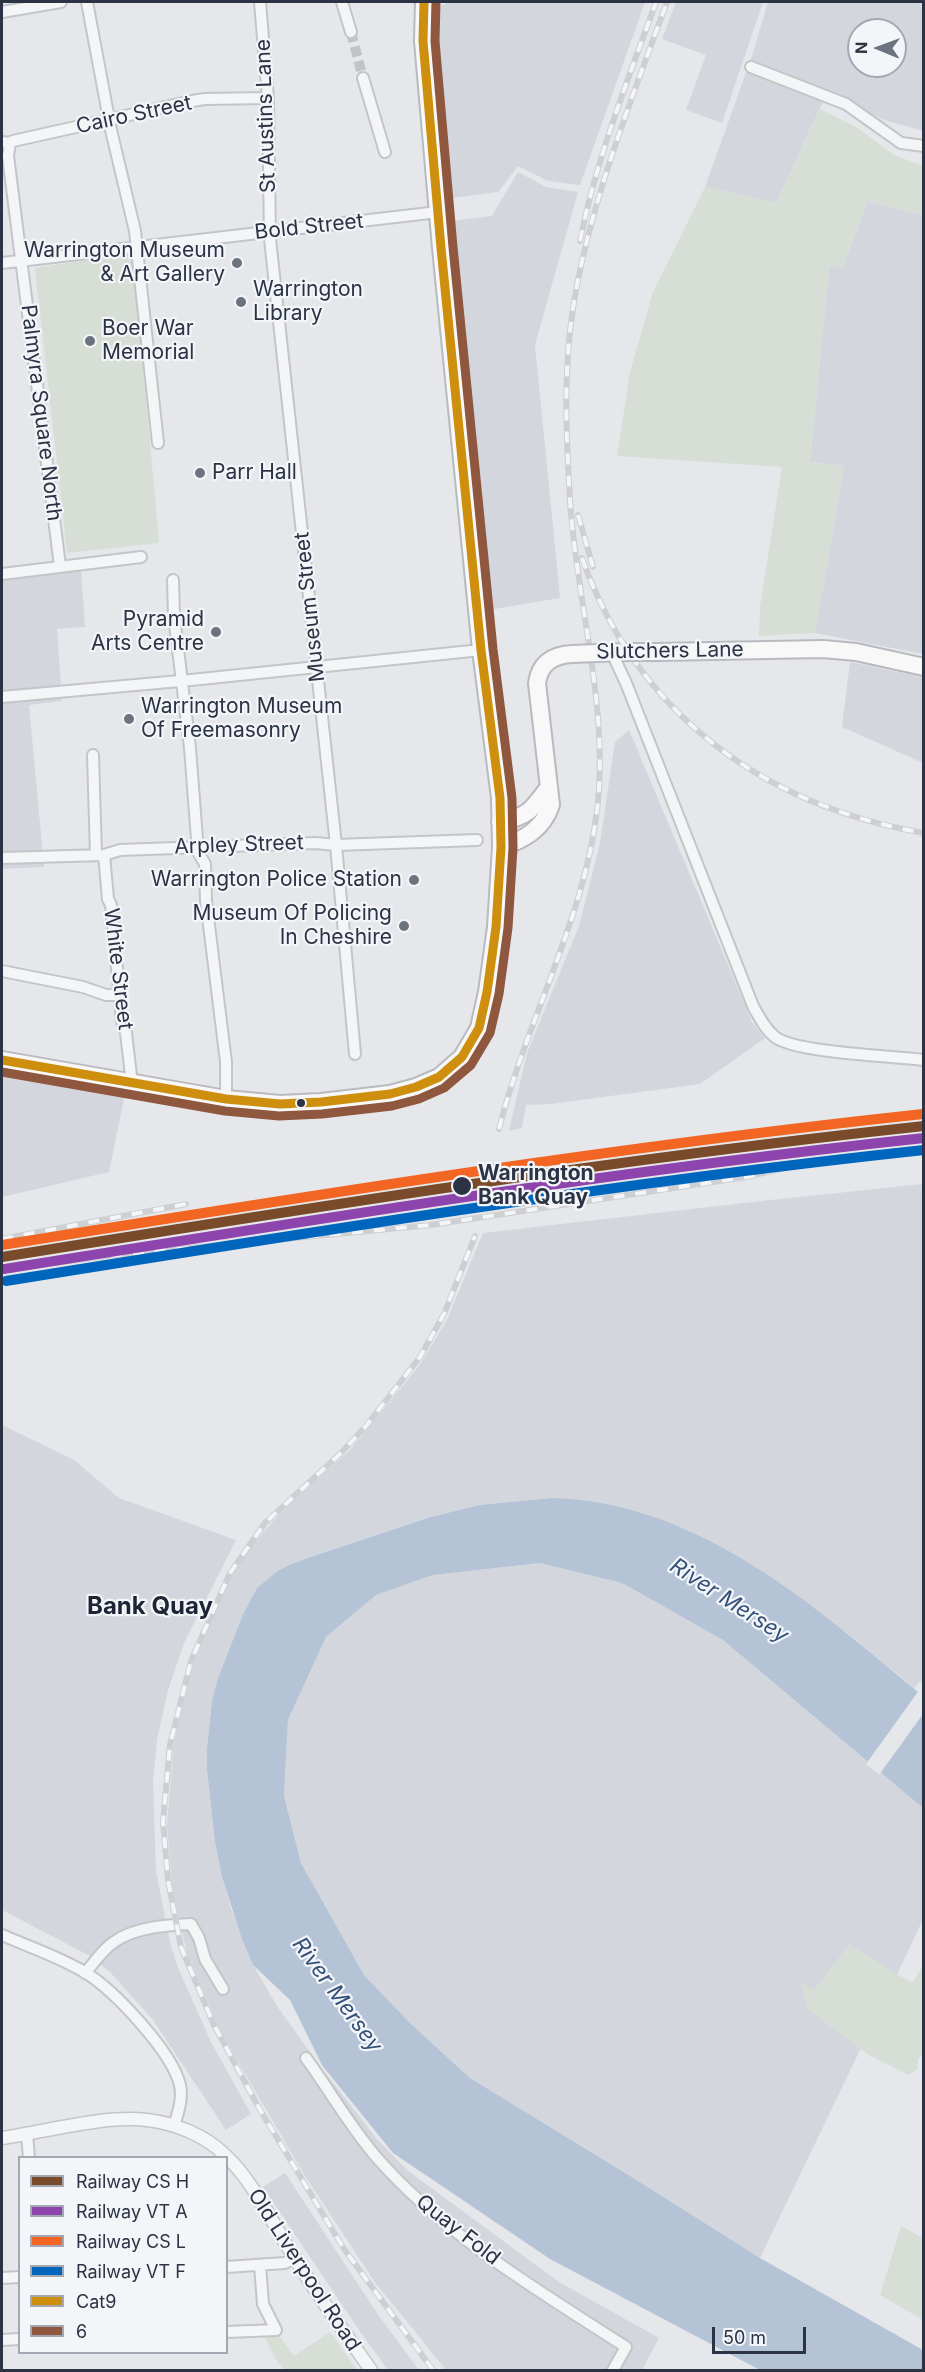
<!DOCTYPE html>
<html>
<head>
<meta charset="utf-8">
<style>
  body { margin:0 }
  #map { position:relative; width:925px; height:2372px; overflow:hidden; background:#e6e7ea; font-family:Inter,sans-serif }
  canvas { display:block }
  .frame { position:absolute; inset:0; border:3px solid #2b3344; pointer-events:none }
  .legend { position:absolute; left:18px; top:2156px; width:210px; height:198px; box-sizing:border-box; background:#f3f5f9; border:2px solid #a3a7b1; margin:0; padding:8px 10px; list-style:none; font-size:18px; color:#2b3344 }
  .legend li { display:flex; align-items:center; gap:12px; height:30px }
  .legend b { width:30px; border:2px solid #a3a7b1 }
  .north { position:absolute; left:847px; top:18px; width:60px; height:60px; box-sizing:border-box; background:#f3f5f9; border:2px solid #a3a7b1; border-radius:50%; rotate:271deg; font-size:16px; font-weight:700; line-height:24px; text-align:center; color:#2b3344 }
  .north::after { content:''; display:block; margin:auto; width:21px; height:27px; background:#6c727e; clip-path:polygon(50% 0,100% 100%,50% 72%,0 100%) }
  .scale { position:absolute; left:712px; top:2327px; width:94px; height:27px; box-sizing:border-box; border:3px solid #2b3344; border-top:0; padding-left:8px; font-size:18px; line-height:21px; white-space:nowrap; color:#2b3344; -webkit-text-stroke:4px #f3f5f9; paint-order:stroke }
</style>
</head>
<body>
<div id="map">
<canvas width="925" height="2372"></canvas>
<div class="frame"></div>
<ul class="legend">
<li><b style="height:8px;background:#7a4b2a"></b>Railway CS H</li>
<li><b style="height:8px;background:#8e44ad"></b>Railway VT A</li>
<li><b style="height:8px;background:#f26522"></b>Railway CS L</li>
<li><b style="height:8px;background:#0065bd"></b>Railway VT F</li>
<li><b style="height:8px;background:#ce8f0e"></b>Cat9</li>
<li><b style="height:8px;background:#90573f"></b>6</li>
</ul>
<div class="north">N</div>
<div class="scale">50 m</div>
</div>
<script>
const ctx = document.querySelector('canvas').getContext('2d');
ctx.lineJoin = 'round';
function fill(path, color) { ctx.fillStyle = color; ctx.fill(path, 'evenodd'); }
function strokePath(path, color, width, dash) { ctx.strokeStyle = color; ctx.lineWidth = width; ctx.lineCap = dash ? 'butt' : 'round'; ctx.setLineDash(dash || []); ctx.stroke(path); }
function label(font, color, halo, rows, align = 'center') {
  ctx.font = font + ' Inter,sans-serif'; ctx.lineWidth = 4.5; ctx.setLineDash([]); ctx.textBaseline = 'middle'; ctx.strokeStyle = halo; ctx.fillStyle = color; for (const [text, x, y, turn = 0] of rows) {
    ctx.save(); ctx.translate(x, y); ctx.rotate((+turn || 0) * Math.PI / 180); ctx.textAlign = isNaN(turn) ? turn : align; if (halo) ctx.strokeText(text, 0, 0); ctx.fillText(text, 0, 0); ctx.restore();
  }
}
fill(new Path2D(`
  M450,2h195l-65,183 -32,-4 -30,-15 -20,26 -46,6 -16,-185 5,-7z
  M676,2h87l-41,121 -36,-13 20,-55 -44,-16z
  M768,2h155v129l-39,-11 -57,-27 -51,110 -71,-16 47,-131zM859,30h36v36h-36z
  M518,172l28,15 32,5 -43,153 25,253 -71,12 -39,-389 42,-5z
  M868,201l55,14v439l-108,-21 29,-167 -34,-4 19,-195 14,-1z
  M81,569l4,58 -28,2 5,72 -33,4 15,162 -42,2v-291z
  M850,662l73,15v86l-81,-36z
  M629,730l123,292 13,16 -65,46 -149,20 -25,1 -4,23 -13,3 18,-78 52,-127 21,-83 15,-101z
  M2,1060l125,24 -18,88 -107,25z
  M923,1184l1,494 -10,10 -67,-55 -124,-85 -40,-20 -41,-15 -90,-15 -73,7 -48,12 -132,44 -20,10 -22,17 -14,26 -25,64 -6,23 -5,47v22l8,72 7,35 9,31 22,57 24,41 45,63 55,70 30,31 152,112 100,56 -17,32h-196l-72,-89 -69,-105 -85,-145 -33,-78 -15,-65 -5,-62 6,-78 17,-76 11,-27 26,-61 19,-31 26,-31 22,-22 56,-50 69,-84 28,-46 36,-87 287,-33z
  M2,1425l72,35 45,38 117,42 -52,103 -16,47 -11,50 -4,41 3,90 14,72 8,25 33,74 40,72 -25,16 -73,-110 -42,-47 -21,-17 -88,-46z
  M540,1563l82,20 101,57 200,168v111l-26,56 -48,-30 -35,46 -13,-8 8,27 52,38 -101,210 -125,-79 -165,-101 -60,-55 -46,-48 -63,-112 -17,-67 4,-76 38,-83 50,-42 57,-20z
  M285,2173l94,143 40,54h-31l-29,-40 -96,-143z`), '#d4d6dd');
fill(new Path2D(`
  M820,109l36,18 38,28 29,11v49l-55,-14 -25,65 -14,1 -19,195 34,4 -29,167 -56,3 1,-29 22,-140 -165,-11 13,-84 23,-80 52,-105 71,16z
  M133,253l26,290 -92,10 -32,-285z
  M849,1945l63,38 11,-17v88l-5,5v10l-9,6 -40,-20 -60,-45 -9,-28 14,9z
  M901,2226l22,12v82l-43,-25z
  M330,2332l27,38h-73l-9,-12 -12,-24h15l16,22z`), '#d6ded6');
fill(new Path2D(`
  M552,1498c148,4 263,109 371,198v112l-200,-168 -101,-57 -82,-20 -107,12 -57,20 -50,42 -38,83 -4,76 17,67 63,112 46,48 60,55 165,101 125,79 163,92v20h-163l-210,-111 -157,-106 -71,-88 -32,-65 -37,-35 -11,-26 -20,-62 -7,-35 -8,-72v-22l5,-47 6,-23 25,-64 14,-26 22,-18 20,-9 132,-44 48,-12z`), '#b4c3d5');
fill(new Path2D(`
  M920,1689l4,3 -1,22 -44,61 -13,-11z`), '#e6e7ea');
strokePath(new Path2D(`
  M351,32l12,46`), '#c1c3c9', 10, [10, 5]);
const minor = new Path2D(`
  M87,2l24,128 24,101 23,212
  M260,2l8,96 2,141 66,606 19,209
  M342,2l9,30
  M2,12l59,-10
  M751,67l95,37 55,39 23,3
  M363,78l22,74
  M2,142l8,1 3,-2 179,-40 13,-2 63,-1
  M10,143l-2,13 52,410
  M2,263l436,-51
  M2,574l139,-17
  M173,580l1,36 16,132 8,104 7,12 1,37 20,161v37
  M612,653l14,30 127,323c6,11 12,23 22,31 21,16 118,19 149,23
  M2,697l189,-17 290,-30
  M93,755l3,100
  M104,855l4,44 3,6 11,116 4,12 6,51
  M2,858l102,-3 16,-5 195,-7 21,2 141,-5
  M2,971l81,16 23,8h13
  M2,1935c27,12 58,22 84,38 29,18 86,79 94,112 3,14 -2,28 -6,41
  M85,1973c9,-10 18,-24 29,-31 21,-15 53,-17 77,-18l8,14 6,21 18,30
  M306,2058c24,33 45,70 72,101 69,78 161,132 248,188l-13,23
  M27,2134l2,24
  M226,2267l59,-4 9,-5
  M2,2278l18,-1
  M226,2332l50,-2 -13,-26 -3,-39
  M2,2340l18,-1`);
const tertiary = new Path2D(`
  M2,2138c43,-6 101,-23 145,-18 27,3 58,15 78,35 29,27 47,68 69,102 24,39 51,76 77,113`);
const trunk = new Path2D(`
  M658,652l165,-3 33,3 68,15
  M597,653l29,-1
  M500,822c27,-5 32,-12 48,-34
  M501,847c23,-7 42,-18 50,-42l-14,-122c3,-20 16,-28 35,-29
  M2,1060l224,39 54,5 41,-2 69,-8 26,-7 23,-10 23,-20 17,-29 8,-36 9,-65 5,-80 -1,-49 -19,-148 -40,-402 -18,-207 1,-39`);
strokePath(minor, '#c4c5c8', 14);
strokePath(tertiary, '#c4c5c8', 15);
strokePath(trunk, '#b8babf', 20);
strokePath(minor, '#f4f5f7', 10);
strokePath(tertiary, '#f4f5f7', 12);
strokePath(trunk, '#f8f8f8', 16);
const rail = new Path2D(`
  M580,241c16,-82 48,-161 76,-239
  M578,515l15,52
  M582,558c55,156 182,248 342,275
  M499,1129c29,-115 92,-220 100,-340 6,-97 -23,-193 -29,-289 -4,-65 -7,-133 4,-198 17,-102 58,-204 93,-300
  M223,1237l92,-18 109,-16
  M2,1239l184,-35
  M2,1270l104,-14 325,-31 315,-48 72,-17
  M433,2370l-89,-121 -85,-141 -45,-83 -33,-78 -13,-67 -5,-58 7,-77 21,-84 39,-88 35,-50 75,-69 26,-28 54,-69 24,-43 31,-78`);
strokePath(rail, '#cecfd2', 6);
strokePath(rail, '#f3f5f9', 4, [11]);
const trunkBridge = new Path2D(`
  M626,652h32
  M572,654l25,-1`);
strokePath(trunkBridge, '#b8babf', 20, []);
strokePath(trunkBridge, '#f8f8f8', 16);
strokePath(new Path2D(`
  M2,1060l224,39 54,5 41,-2 69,-8 26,-7 23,-10 23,-20 17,-29 8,-36 9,-65 5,-80 -1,-49 -19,-148 -40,-402 -18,-207 1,-39`), '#ce8f0e', 9);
strokePath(new Path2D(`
  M2,1072l223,39 54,5 43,-2 70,-8 27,-7 25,-11 27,-23 19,-32 9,-39 9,-66 5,-80 -1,-50 -19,-149 -40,-402 -18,-206 1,-39`), '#90573f', 9);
strokePath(new Path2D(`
  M2,1257c306,-49 613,-98 922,-131`), '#7a4b2a', 10);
strokePath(new Path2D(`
  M4,1269c306,-49 611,-98 920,-131`), '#8e44ad', 10);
strokePath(new Path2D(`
  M2,1245c306,-49 612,-98 921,-131`), '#f26522', 10);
strokePath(new Path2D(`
  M6,1281c305,-49 610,-98 918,-131`), '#0065bd', 10);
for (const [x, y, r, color] of [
  [237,263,6,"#6c727e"],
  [241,302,6,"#6c727e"],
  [90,341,6,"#6c727e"],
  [200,473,6,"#6c727e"],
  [216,632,6,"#6c727e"],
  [129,719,6,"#6c727e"],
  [414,880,6,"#6c727e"],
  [404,926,6,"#6c727e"],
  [301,1103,5,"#2b3344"],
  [462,1186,10,"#2b3344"]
]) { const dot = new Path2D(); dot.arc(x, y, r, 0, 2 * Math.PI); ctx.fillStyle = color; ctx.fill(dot); strokePath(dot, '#f3f5f9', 2); }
label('21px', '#2b3344', '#f3f5f9', [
  ["Cairo Street",134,115,-12],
  ["St Austins Lane",266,116,-92],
  ["Bold Street",309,227,-6],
  ["Palmyra Square North",41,413,83],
  ["Museum Street",310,607,-96],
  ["Slutchers Lane",670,651,-1],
  ["Arpley Street",239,845,-2],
  ["White Street",118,969,83],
  ["Quay Fold",458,2230,38],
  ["Old Liverpool Road",304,2270,57]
]);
label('21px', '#2b3344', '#f3f5f9', [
  ["Warrington Museum",225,251],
  ["& Art Gallery",225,275],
  ["Warrington",253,290,"left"],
  ["Library",253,314,"left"],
  ["Boer War",102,329,"left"],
  ["Memorial",102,353,"left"],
  ["Parr Hall",212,473,"left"],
  ["Pyramid",204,620],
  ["Arts Centre",204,644],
  ["Warrington Museum",141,707,"left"],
  ["Of Freemasonry",141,731,"left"],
  ["Warrington Police Station",402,880],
  ["Museum Of Policing",392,914],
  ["In Cheshire",392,938]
], 'right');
label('bold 21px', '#2b3344', '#f3f5f9', [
  ["Warrington",478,1174],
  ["Bank Quay",478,1198]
], 'left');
label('italic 22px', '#345179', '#f3f5f9', [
  ["River Mersey",729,1601,33],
  ["River Mersey",337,1995,54]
]);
label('bold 24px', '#1d2435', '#f3f5f9', [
  ["Bank Quay",150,1607]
]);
</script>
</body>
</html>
